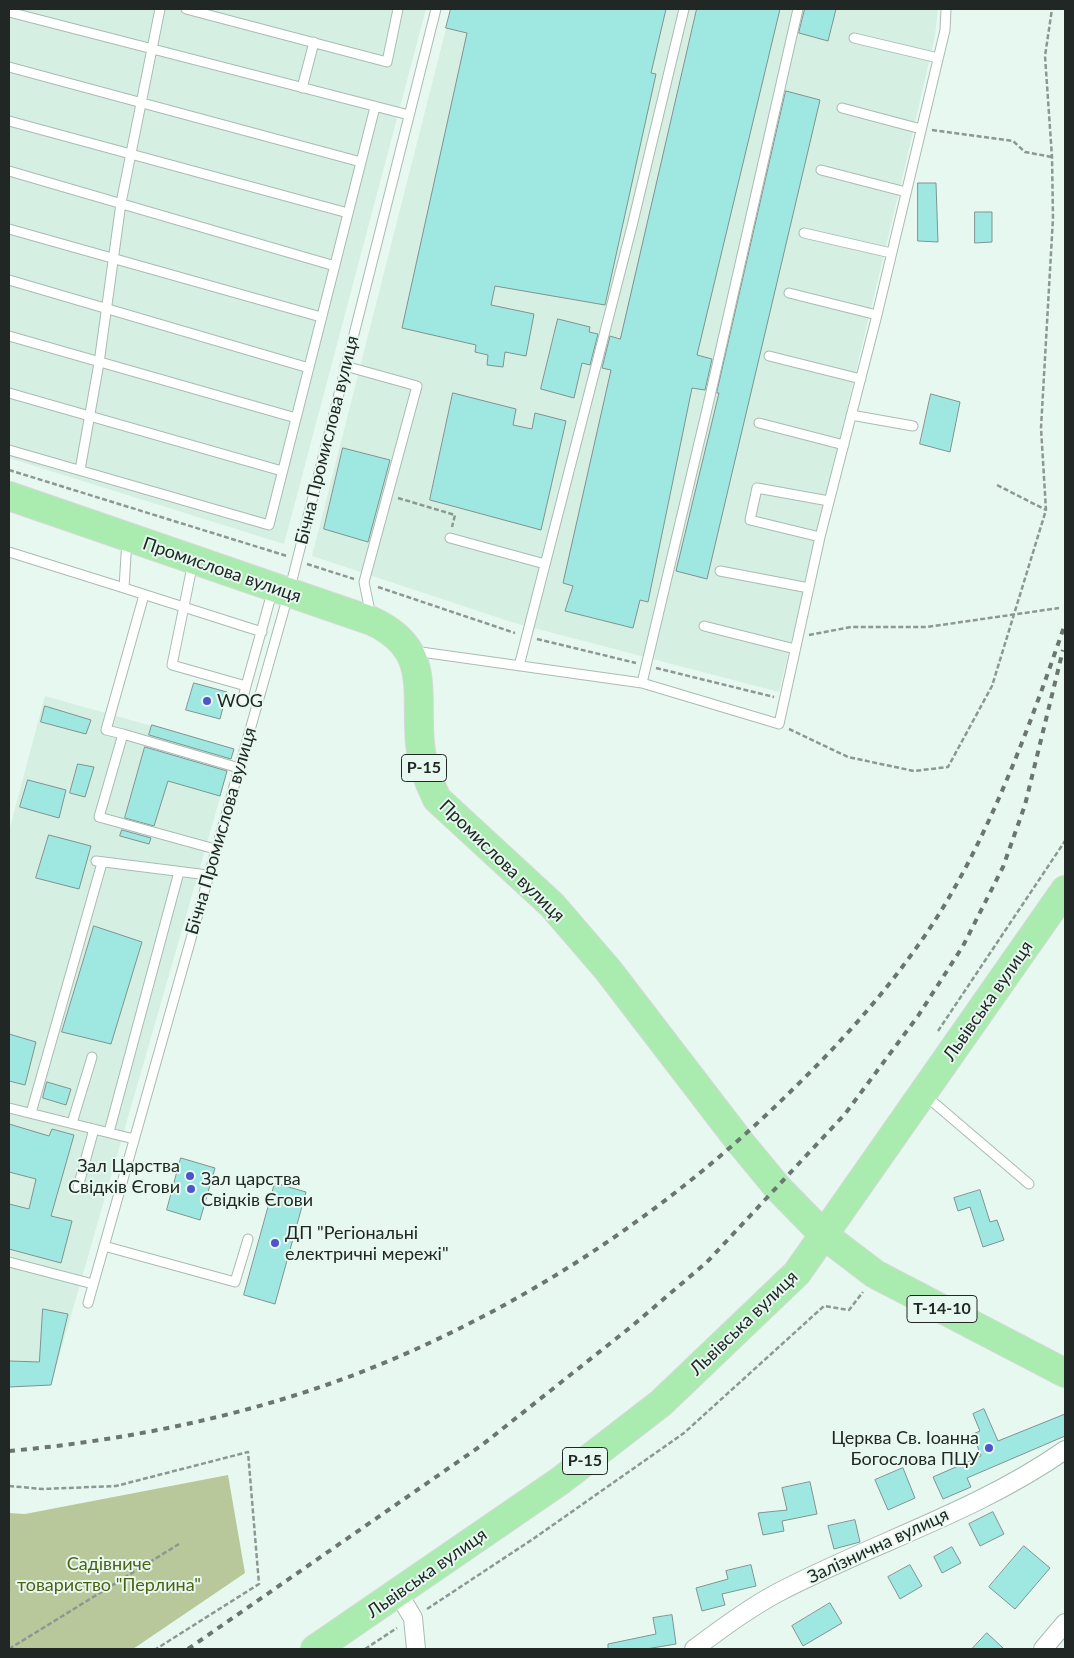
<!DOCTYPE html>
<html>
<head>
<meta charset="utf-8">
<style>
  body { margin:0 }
  #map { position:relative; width:1074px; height:1658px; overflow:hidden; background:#e7f8f0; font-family:Lato,sans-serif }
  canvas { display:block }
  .frame { position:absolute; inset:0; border:10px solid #202724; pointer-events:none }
</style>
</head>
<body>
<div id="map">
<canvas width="1074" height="1658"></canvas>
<div class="frame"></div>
</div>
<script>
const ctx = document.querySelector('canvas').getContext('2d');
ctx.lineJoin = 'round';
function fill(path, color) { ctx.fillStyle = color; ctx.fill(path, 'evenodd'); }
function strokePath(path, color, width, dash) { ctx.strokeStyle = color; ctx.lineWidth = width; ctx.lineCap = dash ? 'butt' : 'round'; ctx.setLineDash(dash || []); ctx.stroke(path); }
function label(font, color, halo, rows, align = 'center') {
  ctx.font = font + ' Lato,sans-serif'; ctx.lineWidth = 4; ctx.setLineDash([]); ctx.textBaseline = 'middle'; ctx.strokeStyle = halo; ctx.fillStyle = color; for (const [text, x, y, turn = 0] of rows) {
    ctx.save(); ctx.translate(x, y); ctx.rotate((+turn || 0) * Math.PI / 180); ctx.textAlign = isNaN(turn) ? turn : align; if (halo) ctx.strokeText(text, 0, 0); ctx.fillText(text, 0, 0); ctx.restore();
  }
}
fill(new Path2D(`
  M9,9h417l-142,535 -275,-86z
  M451,9h487l-3,27 -32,139 -124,517 -268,-70 -199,-66z
  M45,696l189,53 -183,636 -42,2v-556z`), '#d5efe3');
fill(new Path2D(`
  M228,1475l17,98 -112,76h-124v-136l16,1z`), '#b8c89a');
const building = new Path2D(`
  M451,9h215l-15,64 5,1 -51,231 -110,-19 -4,19 43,9 -8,42 -21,-4 -2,15 -16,-2 1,-10 -13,-3 1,-7 -74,-17 65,-295 -21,-5z
  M697,9h83l-83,346 15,4 -7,31 -13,-2 -44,214 -8,-2 -7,28 -68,-17 8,-25 -10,-3 48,-213 -9,-2 8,-32 10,3z
  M805,9h31l-8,32 -29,-8z
  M786,91l34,9 -113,479 -31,-8 43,-178h-2z
  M918,183h18l2,59 -20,-1z
  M975,212h17v30l-17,1z
  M558,319l32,8 -1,5 9,2 -8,31 -8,-2 -8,35 -33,-9z
  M453,393l63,16 -3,16 19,4 3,-16 31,8 -25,109 -111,-30z
  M931,394l29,8 -10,50 -30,-8z
  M343,448l47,12 -22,82 -44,-13z
  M194,683l33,9 -7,27 -34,-9z
  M45,706l46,14 -5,14 -45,-12z
  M152,725l82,24 -3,10 -82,-24z
  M145,747l82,24 -7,25 -52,-15 -14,45 -29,-8z
  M78,764l16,3 -9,30 -15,-4z
  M28,780l38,10 -7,28 -39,-11z
  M122,830l29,8 -2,6 -29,-8z
  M49,835l42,11 -12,43 -43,-11z
  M94,926l48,16 -31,102 -49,-12z
  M9,1034l27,8 -11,43 -16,-4z
  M47,1082l24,7 -5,16 -23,-7z
  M9,1124l40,12 3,-7 22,6 -23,81 21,5 -11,42 -52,-14v-45l20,5 7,-30 -27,-7z
  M181,1158l34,10 -15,52 -33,-10z
  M275,1183l31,9 -31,112 -31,-9z
  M980,1190l10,32 7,-2 7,20 -21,7 -13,-40 -12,4 -4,-13z
  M43,1309l25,5 -17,71 -42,2v-26l30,1z
  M984,1409l14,32 67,-27v22l-98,42 4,9 -28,12 -10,-22 48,-21 -8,-22 7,-3 -7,-17z
  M903,1468l12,30 -27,12 -13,-30z
  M810,1482l7,32 -35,7 2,10 -21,4 -5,-22 29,-3 -5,-22z
  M993,1512l11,22 -24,12 -11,-22z
  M855,1520l5,22 -26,7 -6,-23z
  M1024,1546l26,22 -35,41 -26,-22z
  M952,1547l9,16 -19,10 -8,-16z
  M751,1565l5,21 -34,8 3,11 -23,6 -6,-23 32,-9 -2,-8z
  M910,1565l12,21 -22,13 -12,-22z
  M830,1603l12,20 -39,23 -11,-20z
  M672,1615l4,29 -30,5h-38v-5l48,-10 -3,-16z
  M987,1633l17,16h-32z`);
fill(building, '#9fe8e1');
strokePath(building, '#819391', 1);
const lane = new Path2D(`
  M186,9l201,53 11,-53
  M9,12l400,103
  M854,38l84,20
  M9,67l352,95
  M302,88l12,-46
  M842,108l79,21
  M9,121l339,92
  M821,170l85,22
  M9,171l326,95
  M9,229l312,88
  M804,233l87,20
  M9,280l300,88
  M789,293l88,22
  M9,336l287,82
  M769,356l92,23
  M345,366l72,20 -53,196 7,34
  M9,393l273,78
  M851,415l62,11
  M759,423l85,22
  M9,450l260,75 106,-418
  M80,470l19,-107 22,-160 39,-194
  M820,537l-70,-17 7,-32 72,13
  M450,538l95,26
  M127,539l-3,49 138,44
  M9,552l115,36
  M193,562l-21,103 74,21 27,-97
  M720,571l89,17
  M704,626l91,23
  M414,651l228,32 137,41 41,-187 57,-222 68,-285 1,-21
  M519,666l113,-440 52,-217
  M642,683l66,-278 90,-396
  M242,702l4,-16
  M123,734l-17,-4 38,-135
  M215,849l-116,-32 24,-83 116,34
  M96,861l112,14
  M926,1096l103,88
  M9,1108l125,31
  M31,1113l71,-250
  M72,1123l20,-66
  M109,1132l70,-260
  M78,1187l16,-58
  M104,1246l131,36 13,-43
  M9,1262l84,22
  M88,1303l201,-711 147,-583`);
const street = new Path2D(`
  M398,1593l15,25 3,31
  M694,1649c27,-20 55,-41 85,-57 94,-49 199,-81 286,-142
  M1043,1649l22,-26`);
const primary = new Path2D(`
  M9,496l363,125c60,28 43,69 48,123 2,21 8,37 17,55l115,106 56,65 132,172 38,46 47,48 50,38 190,99
  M315,1649l245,-168 101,-78 136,-130 268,-383`);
strokePath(lane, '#aabbb3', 11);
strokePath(street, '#aabbb3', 20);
strokePath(primary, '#d7d8d8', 30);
strokePath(new Path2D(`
  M932,130l81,11 12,11 27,5
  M9,470l278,86
  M997,485l49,25
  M398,498l57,17 -3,12
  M307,564l47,15
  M378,587l137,46
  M809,635l42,-8h76l132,-19
  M537,639l99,24
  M656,668l118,29
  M789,729l59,28 66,14 34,-4 44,-81 54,-176 -5,-82 12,-210 -1,-61 -7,-101 7,-47
  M938,1031l127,-190
  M9,1486l34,3 73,-3 132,-34 11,132 -103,65
  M427,1609l106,-70 151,-106 140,-127 25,4 14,-18
  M9,1649l170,-105
  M365,1649l32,-21`), '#8c9892', 2.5, [5, 2.5]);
strokePath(lane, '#fff', 9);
strokePath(street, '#fff', 18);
strokePath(primary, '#aaebaf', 28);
strokePath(new Path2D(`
  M9,1451c132,-12 267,-41 389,-94 144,-62 278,-153 390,-263 53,-51 103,-107 144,-169 57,-87 99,-202 133,-301
  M188,1649l294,-204 150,-119 75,-64 138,-148 73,-98 45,-70 40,-79 22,-62 38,-155`), '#6b7671', 4, [6, 6]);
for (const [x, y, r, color] of [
  [207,701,5,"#4e55cb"],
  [190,1176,5,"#4e55cb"],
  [191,1189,5,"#4e55cb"],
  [275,1243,5,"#4e55cb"],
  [989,1448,5,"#4e55cb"]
]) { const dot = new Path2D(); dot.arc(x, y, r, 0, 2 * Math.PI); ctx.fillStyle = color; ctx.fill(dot); strokePath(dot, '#e7f8f0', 2); }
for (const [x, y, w] of [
  [424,768,45],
  [942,1309,70],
  [585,1461,45]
]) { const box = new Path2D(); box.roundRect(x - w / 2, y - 13.5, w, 27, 4); ctx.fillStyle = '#e7f8f0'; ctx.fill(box); strokePath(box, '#202724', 1); }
label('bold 16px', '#202724', null, [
  ["Р-15",424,768],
  ["Т-14-10",942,1309],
  ["Р-15",585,1461]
]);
label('18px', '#202724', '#e7f8f0', [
  ["Бічна Промислова вулиця",327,440,-76],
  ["Промислова вулиця",222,570,19],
  ["Бічна Промислова вулиця",221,831,-74],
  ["Промислова вулиця",502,861,44],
  ["Львівська вулиця",988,1001,-55],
  ["Львівська вулиця",744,1323,-44],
  ["Залізнична вулиця",878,1546,-25],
  ["Львівська вулиця",427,1573,-35]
]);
label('18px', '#202724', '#e7f8f0', [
  ["WOG",217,701],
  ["Зал Царства",180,1166,"right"],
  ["Свідків Єгови",180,1187,"right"],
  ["Зал царства",201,1179],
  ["Свідків Єгови",201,1200],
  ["ДП \"Регіональні",285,1233],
  ["електричні мережі\"",285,1254],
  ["Церква Св. Іоанна",979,1438,"right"],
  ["Богослова ПЦУ",979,1459,"right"]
], 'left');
label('18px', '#4d6113', '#e7f8f0', [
  ["Садівниче",109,1564],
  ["товариство \"Перлина\"",109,1585]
]);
</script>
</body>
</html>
